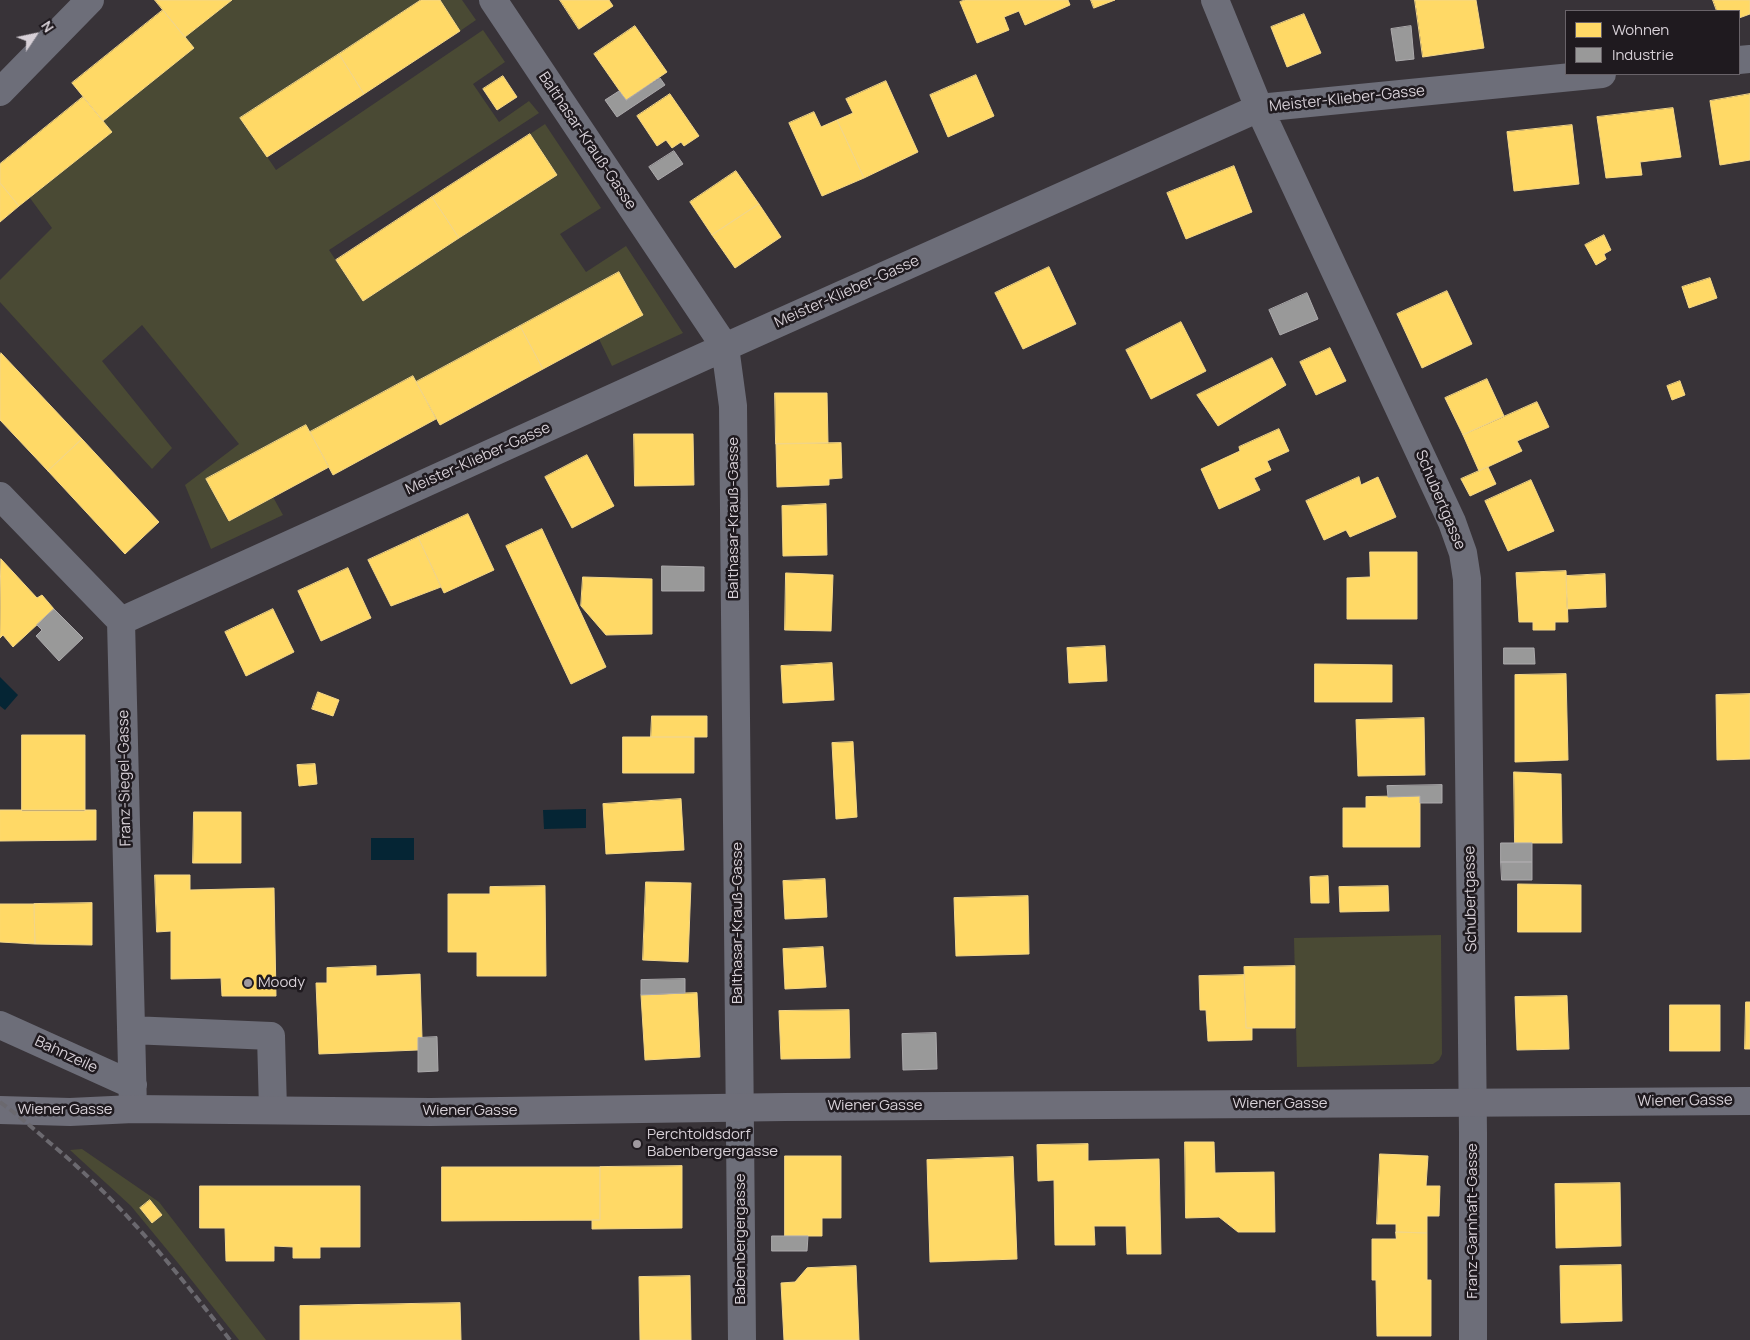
<!DOCTYPE html>
<html>
<head>
<meta charset="utf-8">
<style>
  body { margin:0 }
  #map { position:relative; width:1750px; height:1340px; overflow:hidden; background:#383338; font-family:Manrope,sans-serif }
  canvas { display:block }
  .legend { position:absolute; left:1565px; top:10px; width:175px; height:65px; box-sizing:border-box; background:#1f1a1f; border:1px solid #696369; margin:0; padding:6px 9px; list-style:none; font-size:15px; color:#d7d0d7 }
  .legend li { display:flex; align-items:center; gap:10px; height:25px }
  .legend b { width:25px; border:1px solid #696369 }
  .north { position:absolute; left:10px; top:10px; width:50px; height:50px; -webkit-text-stroke:4px #1f1a1f; paint-order:stroke; rotate:56deg; font-size:14px; font-weight:700; line-height:20px; text-align:center; color:#d7d0d7 }
  .north::after { content:''; display:block; margin:auto; width:18px; height:22px; background:#d7d0d7; clip-path:polygon(50% 0,100% 100%,50% 72%,0 100%) }
</style>
</head>
<body>
<div id="map">
<canvas width="1750" height="1340"></canvas>
<ul class="legend">
<li><b style="height:14px;background:#ffd966"></b>Wohnen</li>
<li><b style="height:14px;background:#999"></b>Industrie</li>
</ul>
<div class="north">N</div>
</div>
<script>
const ctx = document.querySelector('canvas').getContext('2d');
ctx.lineJoin = 'round';
function fill(path, color) { ctx.fillStyle = color; ctx.fill(path, 'evenodd'); }
function strokePath(path, color, width, dash) { ctx.strokeStyle = color; ctx.lineWidth = width; ctx.lineCap = dash ? 'butt' : 'round'; ctx.setLineDash(dash || []); ctx.stroke(path); }
function label(font, color, halo, rows, align = 'center') {
  ctx.font = font + ' Manrope,sans-serif'; ctx.lineWidth = 5; ctx.setLineDash([]); ctx.textBaseline = 'middle'; ctx.strokeStyle = halo; ctx.fillStyle = color; for (const [text, x, y, turn = 0] of rows) {
    ctx.save(); ctx.translate(x, y); ctx.rotate((+turn || 0) * Math.PI / 180); ctx.textAlign = isNaN(turn) ? turn : align; if (halo) ctx.strokeText(text, 0, 0); ctx.fillText(text, 0, 0); ctx.restore();
  }
}
fill(new Path2D(`
  M232,0h189l-180,118 35,52 207,-140 22,32 -32,22 26,38 30,-21 10,12 -210,137 34,51 193,-126 -26,-41 15,-10 56,84 -41,26 26,38 40,-26 57,87 -71,33 -13,-27 44,-24 -24,-43 -203,110 -4,-6 -102,56 -103,48 22,41 44,-24 10,18 -72,34 -26,-64 54,-41 -97,-119 -40,36 70,87 -20,21 -152,-167v-22l52,-52 -22,-30 81,-66 -8,-11 90,-72 -8,-12z
  M440,0h22l14,20 -16,11z
  M1441,935l1,119 -3,6 -6,4 -136,3 -3,-129z
  M82,1149l77,53 107,138h-27l-61,-77 -47,-57 -61,-56z`), '#4a4a34');
fill(new Path2D(`
  M0,677l18,18 -13,15 -5,-4z
  M586,809v19l-42,1 -1,-19z
  M371,838h43v22h-43z`), '#052534');
const homes = new Path2D(`
  M155,0h77l-47,37z
  M421,0h19l20,31 -96,63 -25,-40z
  M560,0h49l4,6 -34,23z
  M965,0h103l2,5 -45,20 -6,-14 -15,6 5,13 -32,13 -17,-41z
  M1091,0h24l-21,8z
  M1415,0h61l8,48 -61,9z
  M1713,0h37v14l-11,4v-7h-22z
  M163,10l31,38 -91,73 -31,-38z
  M1304,14l17,39 -34,14 -16,-40z
  M635,26l32,46 -41,28 -32,-46z
  M339,54l25,40 -97,63 -27,-39z
  M976,75l18,41 -46,21 -18,-42z
  M503,76l14,21 -20,13 -14,-21z
  M886,81l32,71 -54,26 -27,-58 16,-7 -7,-14z
  M670,94l29,42 -15,10 -3,-4 -9,6 -6,-8 -9,6 -20,-30z
  M1750,94v66l-30,5 -10,-64z
  M83,97l29,35 -93,74 -19,-23v-19z
  M1673,108l8,49 -41,5 2,13 -36,3 -9,-61z
  M814,112l7,15 16,-7 27,58 -42,18 -33,-73z
  M1572,125l7,59 -65,7 -7,-59z
  M530,134l27,41 -98,63 -27,-41z
  M1234,166l18,46 -66,27 -19,-46z
  M736,171l23,33 -47,31 -22,-33z
  M0,183l19,23 -19,16z
  M432,197l27,41 -96,63 -27,-41z
  M759,204l22,33 -46,31 -23,-33z
  M1604,235l7,15 -7,4 2,5 -10,6 -11,-20z
  M1049,267l27,57 -53,25 -28,-56z
  M619,272l24,43 -100,54 -23,-43z
  M1710,278l7,20 -28,10 -7,-21z
  M1447,291l25,53 -50,24 -25,-54z
  M1181,322l25,49 -55,28 -25,-49z
  M520,326l23,43 -103,56 -24,-43z
  M1330,348l16,33 -30,14 -16,-33z
  M1,353l81,86 -34,32 -48,-51v-66z
  M1272,358l14,27 -68,41 -21,-31z
  M413,376l23,43 -103,56 -23,-43z
  M1487,379l17,37 -41,19 -18,-37z
  M1680,381l5,14 -13,5 -5,-14z
  M775,393h52l1,50 -52,1z
  M1537,402l12,25 -32,14 5,10 -43,20 -16,-36z
  M306,425l23,42 -100,54 -23,-42z
  M1279,429l10,22 -22,10 4,9 -17,8 6,12 -41,19 -18,-40 39,-18 -1,-4z
  M634,434h59l1,51 -59,1z
  M82,439l77,83 -34,32 -77,-83z
  M841,443l1,35 -13,1v6l-52,2 -1,-43z
  M587,455l27,51 -42,22 -27,-51z
  M1488,467l8,17 -26,12 -9,-17z
  M1359,477l2,8 17,-8 18,40 -46,20 -4,-7 -22,10 -18,-39z
  M1531,480l23,51 -46,20 -23,-50z
  M826,504l1,51 -44,1 -1,-50z
  M468,514l26,56 -50,23 -26,-56z
  M542,529l64,138 -35,17 -65,-138z
  M418,537l23,50 -50,19 -23,-46z
  M1370,552h47v67h-70v-41l23,-1z
  M1,559l36,39 5,-3 12,14 -41,38 -10,-12 -3,3z
  M348,568l23,50 -50,23 -23,-50z
  M1566,571l2,51h-13v8h-22v-8h-14l-3,-49z
  M786,573l47,2 -2,56 -46,-1z
  M1605,574l1,33 -39,2 -1,-33z
  M583,577l69,2v55l-46,1 -25,-29z
  M273,609l21,43 -48,24 -21,-44z
  M1105,646l2,35 -38,2 -2,-35z
  M832,663l2,37 -51,3 -2,-37z
  M1315,664l77,1v37h-77z
  M1566,674l2,86 -53,2v-87z
  M318,692l21,8 -6,16 -21,-7z
  M1750,694v65l-33,1 -1,-65z
  M652,716h55v21h-56z
  M1424,718l1,57 -67,1 -2,-56z
  M22,735h63v76h-63z
  M623,737h71v36h-71z
  M853,742l4,75 -21,2 -4,-76z
  M315,764l2,20 -18,2 -2,-21z
  M1514,772l47,2 1,69h-47z
  M1420,796v51h-77v-39h23v-11z
  M681,799l3,51 -78,4 -3,-50z
  M0,810h96v30l-96,1z
  M194,812h47v51h-48z
  M155,875h35v15l84,-2 2,108h-54l-1,-18 -50,1v-48l-14,1z
  M1328,876l1,27h-18l-1,-26z
  M825,879l2,38 -42,2 -2,-38z
  M646,882l45,1 -3,79 -45,-2z
  M1518,884l63,1v47h-63z
  M545,886l1,90h-69v-24h-29v-58h42v-7z
  M1388,886l1,25 -49,1 -1,-25z
  M1028,896l1,58 -73,2 -2,-58z
  M92,903v42l-57,-1 -1,-40z
  M0,904h34l1,40 -35,-2z
  M823,947l3,40 -41,2 -2,-40z
  M376,966v10l44,-2 2,64h-4v12l-99,4 -3,-71h11v-15z
  M1295,966v62h-49l-2,-61z
  M1244,975l2,53h6v12l-44,1 -2,-31h-6l-1,-34z
  M697,993l3,64 -55,3 -4,-65z
  M1567,996l2,53 -52,1 -2,-53z
  M1746,1002h4v47h-5z
  M1670,1005h50v46h-50z
  M849,1010l1,48 -69,1 -2,-48z
  M1185,1142h29l1,31 59,-1 1,60h-37l-19,-15 -33,1z
  M1088,1144v17l71,-2 2,95h-34l-1,-28h-32l1,19h-40l-1,-65 -16,1 -1,-36z
  M1380,1154l48,2 -2,30h14l-1,30h-12v17l-31,-1v-8h-19z
  M785,1156h56v62h-19v18h-37z
  M1013,1157l4,102 -87,3 -3,-102z
  M682,1166v62l-90,1v-9h8v-53z
  M442,1167h158v53l-158,1z
  M1620,1183l1,63 -65,2 -1,-64z
  M200,1186h160v61h-40v11h-27v-11l-19,-1v15h-48l-1,-33h-25z
  M150,1200l12,15 -10,8 -12,-15z
  M1396,1232l31,1v47h4v56h-54l-1,-56h-4v-41h24z
  M1621,1265l1,56 -61,2 -1,-57z
  M856,1266l3,74h-75l-3,-57 14,-1 12,-14z
  M690,1276l1,64h-51l-1,-63z
  M460,1303l1,37h-161v-34z`);
fill(homes, '#ffd966');
strokePath(homes, '#f3d688', 1);
const industry = new Path2D(`
  M1411,26l3,33 -18,2 -5,-32z
  M660,78l5,7 -48,32 -12,-17 14,-9 7,9z
  M674,151l9,13 -25,16 -9,-13z
  M1307,293l11,26 -38,16 -11,-25z
  M662,566l42,1v24h-42z
  M54,609l29,29 -24,23 -23,-25 6,-6 -5,-5z
  M1504,648h30l1,16h-31z
  M1442,785v18h-22v-7l-32,1 -1,-11z
  M1501,843h31v19h-31z
  M1501,862h31v18h-30z
  M685,979v14l-44,2v-15z
  M936,1033l1,36 -34,1 -1,-36z
  M437,1037l1,34 -20,1v-34z
  M772,1236h36l-1,15h-35z`);
fill(industry, '#999');
strokePath(industry, '#acaaac', 1);
strokePath(new Path2D(`
  M493,0l232,347 8,59 9,934
  M1215,0l44,108 193,414 11,31 4,26 6,554v207
  M1739,60l11,-1
  M0,92l90,-92
  M0,496l121,125 12,488
  M121,621l604,-274 534,-239 343,-34
  M0,1025l133,60
  M131,1030l140,6 2,74`), '#6d6e79', 28);
strokePath(new Path2D(`
  M0,1110l70,2 63,-3 297,3 355,-5 965,-6`), '#6e6e79', 28);
strokePath(new Path2D(`
  M0,1102c18,13 34,27 50,41 71,59 124,125 180,197`), '#6b696f', 4, [8, 4]);
for (const [x, y, r, color] of [
  [248,983,5,"#9f999f"],
  [637,1144,5,"#9f999f"]
]) { const dot = new Path2D(); dot.arc(x, y, r, 0, 2 * Math.PI); ctx.fillStyle = color; ctx.fill(dot); strokePath(dot, '#1f1a1f', 2); }
label('15px', '#d7d0d7', '#1f1a1f', [
  ["Meister-Klieber-Gasse",1347,99,-6],
  ["Balthasar-Krauß-Gasse",587,141,56],
  ["Meister-Klieber-Gasse",847,292,-24],
  ["Meister-Klieber-Gasse",478,459,-24],
  ["Schubertgasse",1440,500,67],
  ["Balthasar-Krauß-Gasse",734,518,-90],
  ["Franz-Siegel-Gasse",125,778,-91],
  ["Schubertgasse",1471,899,-91],
  ["Balthasar-Krauß-Gasse",738,923,-90],
  ["Bahnzeile",66,1055,25],
  ["Wiener Gasse",1685,1101,-1],
  ["Wiener Gasse",1280,1104],
  ["Wiener Gasse",875,1106],
  ["Wiener Gasse",65,1110],
  ["Wiener Gasse",470,1111],
  ["Franz-Garnhaft-Gasse",1473,1221,-90],
  ["Babenbergergasse",741,1239,-90]
]);
label('15px', '#d7d0d7', '#1f1a1f', [
  ["Moody",258,983],
  ["Perchtoldsdorf",647,1135],
  ["Babenbergergasse",647,1152]
], 'left');
</script>
</body>
</html>
